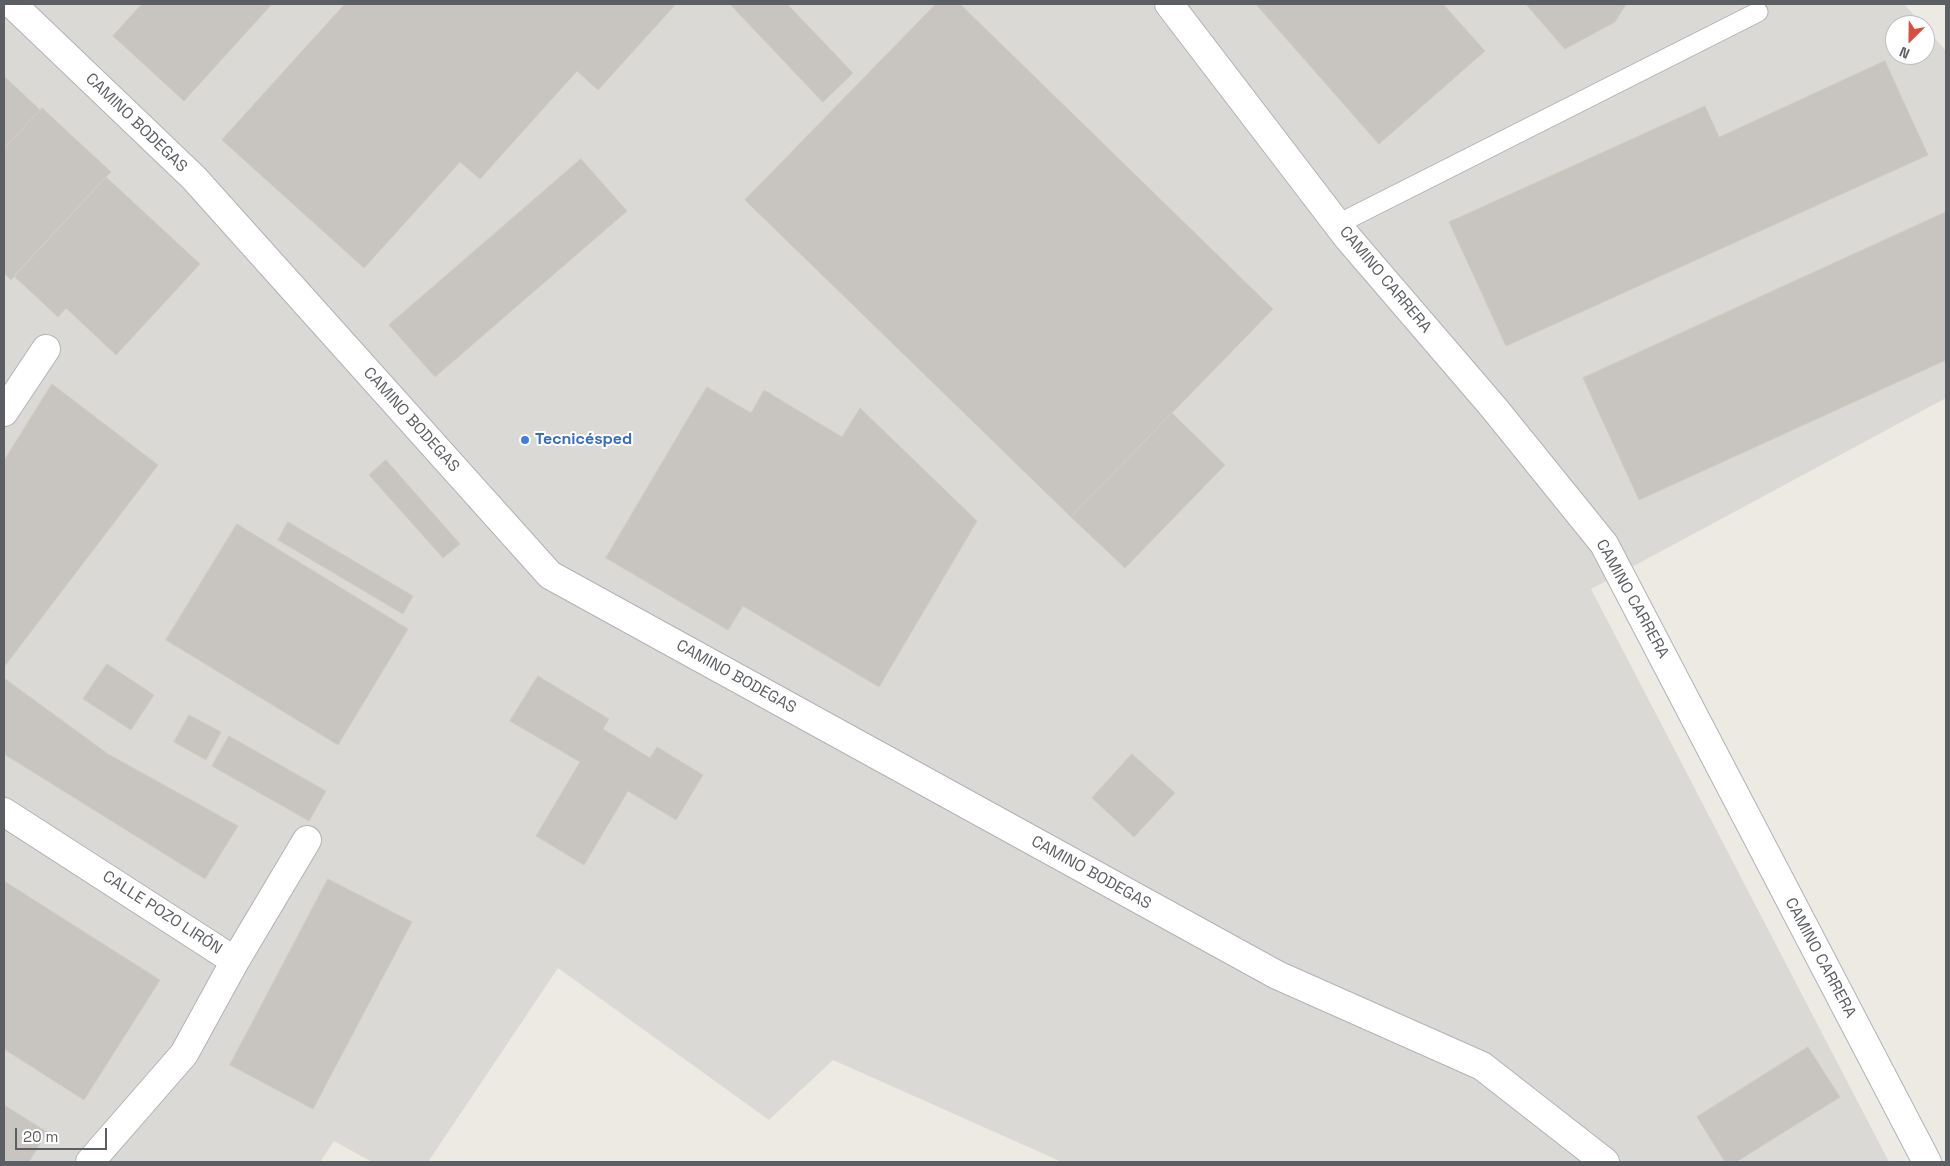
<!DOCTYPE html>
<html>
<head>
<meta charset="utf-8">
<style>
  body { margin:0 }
  #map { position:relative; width:1950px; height:1166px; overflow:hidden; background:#eceae3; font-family:"Space Grotesk",sans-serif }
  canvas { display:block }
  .frame { position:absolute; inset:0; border:5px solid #5b5e62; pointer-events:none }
  .north { position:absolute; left:1885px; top:15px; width:50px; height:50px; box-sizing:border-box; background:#fff; border:1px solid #bdbfc0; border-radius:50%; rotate:203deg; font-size:14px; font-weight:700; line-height:20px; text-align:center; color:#5b5e62 }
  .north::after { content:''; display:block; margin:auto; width:18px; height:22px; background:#d74d3e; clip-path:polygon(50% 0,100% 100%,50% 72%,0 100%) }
  .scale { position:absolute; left:15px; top:1128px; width:92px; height:22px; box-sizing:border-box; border:2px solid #5b5e62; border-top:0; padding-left:6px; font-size:15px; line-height:18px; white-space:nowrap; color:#5b5e62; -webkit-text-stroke:4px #fff; paint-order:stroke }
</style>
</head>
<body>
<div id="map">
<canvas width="1950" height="1166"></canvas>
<div class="frame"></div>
<div class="north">N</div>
<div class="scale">20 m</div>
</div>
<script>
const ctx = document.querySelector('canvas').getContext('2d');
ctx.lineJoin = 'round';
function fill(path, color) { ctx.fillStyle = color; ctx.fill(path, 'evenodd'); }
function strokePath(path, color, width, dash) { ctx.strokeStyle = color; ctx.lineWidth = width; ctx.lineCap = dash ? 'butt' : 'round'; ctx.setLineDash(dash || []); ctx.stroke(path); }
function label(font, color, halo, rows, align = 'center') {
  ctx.font = font + ' "Space Grotesk",sans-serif'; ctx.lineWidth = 4; ctx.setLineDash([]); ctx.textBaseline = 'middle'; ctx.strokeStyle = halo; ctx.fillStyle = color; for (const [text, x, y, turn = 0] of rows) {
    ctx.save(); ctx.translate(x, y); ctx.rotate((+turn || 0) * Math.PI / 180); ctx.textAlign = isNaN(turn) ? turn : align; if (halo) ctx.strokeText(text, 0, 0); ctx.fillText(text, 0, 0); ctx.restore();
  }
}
fill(new Path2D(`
  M4,4h1900l19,21h-28v30h30v-28l21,24v347l-355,191 298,573h-827l-229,-102 -64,60 -211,-152 -130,194h-56l-38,-21 -14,21h-316z`), '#dbd9d5');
const building = new Path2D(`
  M142,4h130l-88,97 -71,-65z
  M345,4h331l-78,86 -21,-19 -97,108 -20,-17 -96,106 -142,-128z
  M730,4h57l66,69 -30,29z
  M936,4h24l313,305 -202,208 -326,-317z
  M1256,4h187l42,47 -106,93z
  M1526,4h100l-11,18 -50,27z
  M1885,61l43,94 -422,191 -57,-124 256,-116 14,31z
  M4,76l36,34 -36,39z
  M42,108l69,64 -100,108 -7,-7v-124z
  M581,159l46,52 -192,166 -46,-52z
  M106,177l94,87 -84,91 -50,-47 -8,9 -44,-41z
  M1946,212v148l-307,140 -56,-122z
  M52,384l106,81 -154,202v-206z
  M707,387l44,26 13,-23 78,47 18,-29 117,113 -98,166 -136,-81 -15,24 -122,-72z
  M1172,413l53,52 -100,103 -54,-51z
  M386,460l74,84 -17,14 -74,-83z
  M288,522l125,74 -10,18 -125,-74z
  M237,524l171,105 -70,116 -172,-105z
  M107,664l47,31 -23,35 -48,-31z
  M538,676l71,43 -6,10 47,29 7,-11 46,28 -27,45 -48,-29 -44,74 -48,-29 44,-74 -70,-41z
  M4,678l104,76 130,72 -33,53 -201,-125z
  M189,715l32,17 -15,28 -32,-18z
  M229,736l97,55 -17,30 -97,-55z
  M1132,754l43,39 -41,44 -42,-39z
  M328,879l84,43 -99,187 -83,-44z
  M4,881l156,99 -76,120 -80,-51z
  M1808,1047l32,50 -104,65h-11l-28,-45z
  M4,1105l43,27 -18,30h-25z`);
fill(building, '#c8c5c0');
strokePath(building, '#d0ccc2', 1);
const service = new Path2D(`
  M1338,224l420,-212`);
const minor = new Path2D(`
  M12,4l182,174 356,397 727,400 205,91 123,96
  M1169,4l179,234 146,170 110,136 323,618
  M4,412l42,-63
  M4,812l231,149 -51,93 -94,108
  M235,961l72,-121`);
strokePath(service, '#b0b3b7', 21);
strokePath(minor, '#b0b3b7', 30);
strokePath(service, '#fff', 19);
strokePath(minor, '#fff', 28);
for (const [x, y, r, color] of [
  [525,440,5,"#3f7fe0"]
]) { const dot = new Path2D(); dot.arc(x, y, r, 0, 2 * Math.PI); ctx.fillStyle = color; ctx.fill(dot); strokePath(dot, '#fff', 2); }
label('16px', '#5b5e62', '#fff', [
  ["CAMINO BODEGAS",136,123,44],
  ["CAMINO CARRERA",1385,280,50],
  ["CAMINO BODEGAS",411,420,48],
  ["CAMINO CARRERA",1632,599,61],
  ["CAMINO BODEGAS",736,677,29],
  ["CAMINO BODEGAS",1091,873,29],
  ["CALLE POZO LIRÓN",162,913,33],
  ["CAMINO CARRERA",1820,958,62]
]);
label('bold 16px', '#366cbe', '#fff', [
  ["Tecnicésped",535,440]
], 'left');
</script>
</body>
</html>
